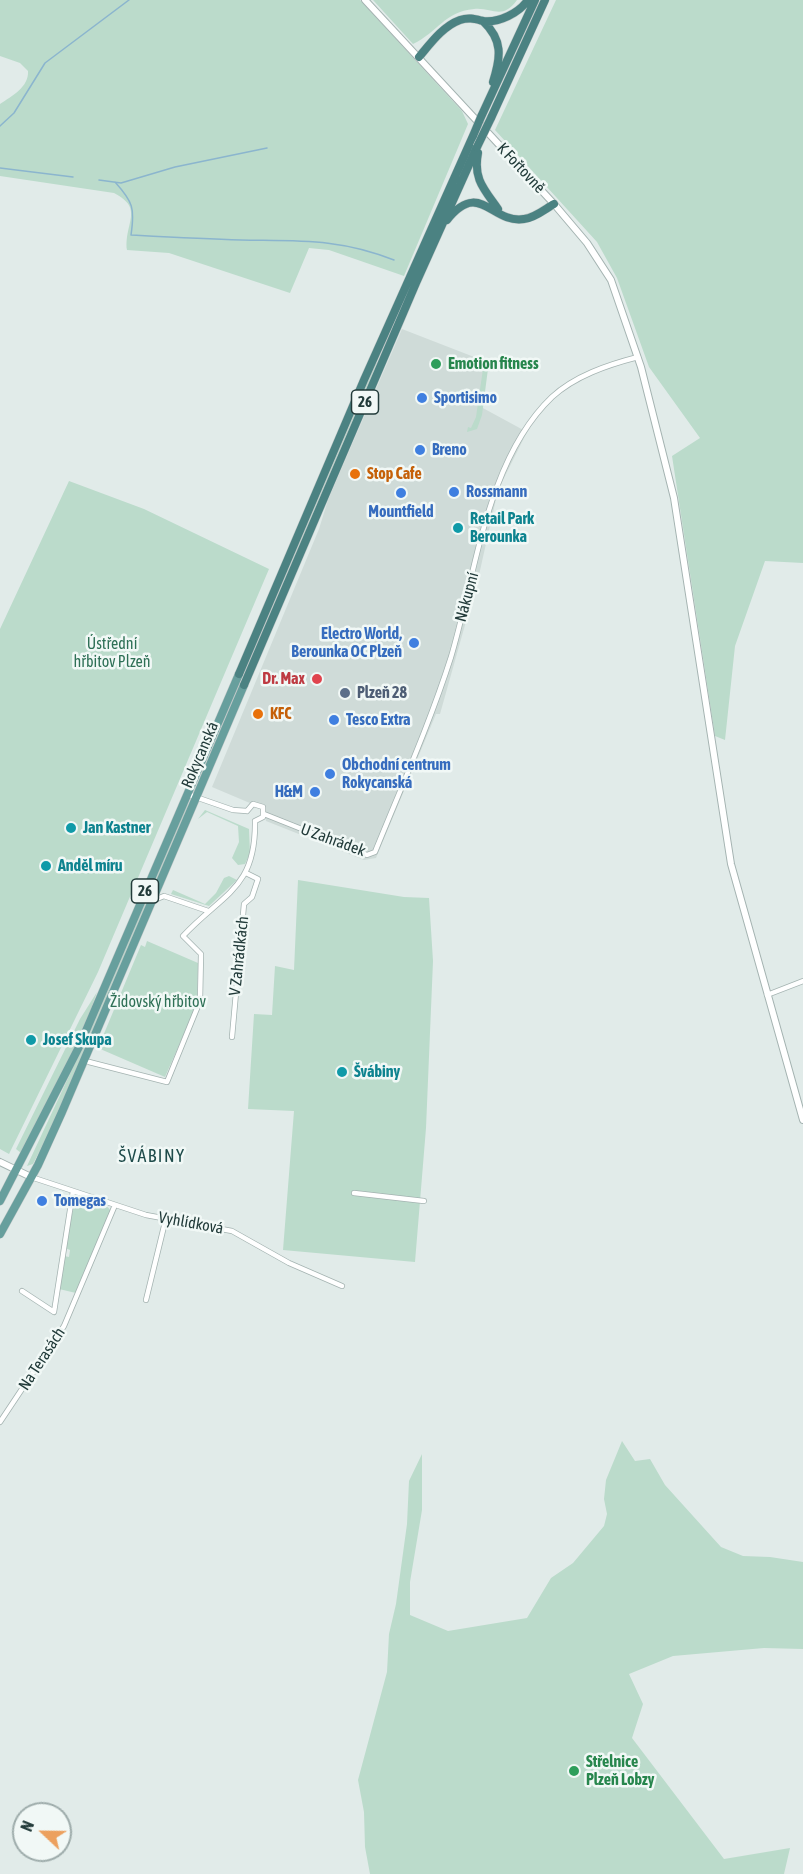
<!DOCTYPE html>
<html>
<head>
<meta charset="utf-8">
<style>
  body { margin:0 }
  #map { position:relative; width:803px; height:1874px; overflow:hidden; background:#e1ebe9; font-family:"Asap Condensed",sans-serif }
  canvas { display:block }
  .north { position:absolute; left:12px; top:1802px; width:60px; height:60px; box-sizing:border-box; background:#f1f8f6; border:2px solid #9eacab; border-radius:50%; rotate:292deg; font-size:16px; font-weight:700; line-height:24px; text-align:center; color:#223b3a }
  .north::after { content:''; display:block; margin:auto; width:21px; height:27px; background:#eca05e; clip-path:polygon(50% 0,100% 100%,50% 72%,0 100%) }
</style>
</head>
<body>
<div id="map">
<canvas width="803" height="1874"></canvas>
<div class="north">N</div>
</div>
<script>
const ctx = document.querySelector('canvas').getContext('2d');
ctx.lineJoin = 'round';
function fill(path, color) { ctx.fillStyle = color; ctx.fill(path, 'evenodd'); }
function strokePath(path, color, width, dash) { ctx.strokeStyle = color; ctx.lineWidth = width; ctx.lineCap = dash ? 'butt' : 'round'; ctx.setLineDash(dash || []); ctx.stroke(path); }
function label(font, color, halo, rows, align = 'center') {
  ctx.font = font + ' "Asap Condensed",sans-serif'; ctx.lineWidth = 5; ctx.setLineDash([]); ctx.textBaseline = 'middle'; ctx.strokeStyle = halo; ctx.fillStyle = color; for (const [text, x, y, turn = 0] of rows) {
    ctx.save(); ctx.translate(x, y); ctx.rotate((+turn || 0) * Math.PI / 180); ctx.textAlign = isNaN(turn) ? turn : align; if (halo) ctx.strokeText(text, 0, 0); ctx.fillText(text, 0, 0); ctx.restore();
  }
}
fill(new Path2D(`
  M402,329l85,33 -6,45 46,25 -29,58 -19,85 -39,139h-4l-60,144 -12,2 -98,-39 -2,-12 -52,-22 107,-258 9,-29z`), '#cfdbd8');
fill(new Path2D(`
  M0,0h360l102,111 6,13 -64,152 -75,-26 -20,-2 -19,45 -121,-40 -42,-3c-3,-27 18,-41 -13,-57l-114,-17v-72c12,-8 29,-17 28,-33l-8,-8 -20,-7z
  M373,0h144c-15,21 -25,7 -43,9 -30,3 -36,23 -61,35z
  M556,0h247v563l-38,-2 -30,85 -10,94 -10,-4 -43,-280 28,-18 -51,-71 -32,-89 -20,-36 -102,-112z
  M482,358l7,3 -7,54 -5,14 -10,3 1,-5 3,1 5,-11 8,-55 -4,-1z
  M376,362l1,2 -181,423z
  M69,481l75,28 125,60 -171,403 -89,182 -9,-5v-520z
  M189,804l-136,321 -20,39 -6,2 56,-120 103,-240z
  M205,810l44,19 1,24 -5,11 -7,1 -6,-7 7,-16 -1,-16 -31,-14 -9,7z
  M229,876l8,4 -28,26 -38,-12 2,-4 32,14 11,-11 8,-15z
  M298,880l106,17 25,1 4,63 -7,167 -11,134 -132,-12 11,-139 -46,-2 6,-95 18,1 3,-49 19,4z
  M147,941l51,22 -1,41 -32,73 -67,-29 43,-103 4,2z
  M97,992l-12,35 -64,126 -5,-4 64,-130z
  M75,1200c11,9 26,-3 36,11l-35,82 -17,-4 5,-33 5,1 1,-7 -5,-2z
  M622,1441l13,20 15,-2 15,26 56,62 22,9 27,1 33,5v87l-39,-1 -91,8 -44,18 14,30 -11,34 92,121 66,-11 -6,26h-414l-5,-27 -1,-35 -6,-32 29,-108 2,-38 7,-30 11,-80 2,-43 13,-27v56l-12,72v33l38,16 79,-13 24,-40 22,-15 31,-37 3,-12 -3,-15 2,-19z`), '#bbdbcb');
strokePath(new Path2D(`
  M0,126l14,-13 31,-50 84,-63
  M0,168l73,9
  M99,180l22,3 54,-16 92,-19
  M115,182c18,20 20,26 16,53 37,2 73,4 110,5 57,1 98,-2 153,20`), '#8bb5ce', 1.5);
const minor = new Path2D(`
  M187,794l46,16 14,1
  M247,811l6,-7 10,3v10l-8,4
  M264,814l103,41 8,-3c26,-64 55,-129 76,-195 25,-83 35,-197 101,-260 23,-21 55,-32 86,-40
  M152,901l12,-5 44,15
  M767,995l36,-14
  M232,1037l12,-133 8,-7 6,-18 -12,-6
  M89,1062l78,20 33,-81 1,-47 -18,-18c40,-43 73,-47 72,-115
  M31,1177l115,38 86,16 57,32 53,23
  M354,1193l70,8
  M22,1291l32,21 19,-121
  M146,1300l20,-82
  M0,1422l64,-96 51,-121`);
const tertiary = new Path2D(`
  M365,0l189,204 33,39 24,37 30,87 33,131 57,366 72,256
  M0,1162l31,15`);
const primary = new Path2D(`
  M0,1201l79,-154 160,-373
  M0,1234l38,-69 24,-53 182,-427`);
const trunk = new Path2D(`
  M483,21c20,19 18,36 10,61
  M419,57c11,-13 24,-31 41,-37 9,-3 15,-1 23,1 16,2 36,-8 45,-21
  M481,117l54,-117
  M491,118l54,-118
  M478,153c-5,26 6,36 20,56
  M447,220c33,-41 44,4 77,-1 11,-1 21,-10 30,-15
  M239,674l125,-294 109,-244
  M244,685l172,-402 61,-136`);
strokePath(minor, '#a4b3b1', 6);
strokePath(tertiary, '#a4b3b1', 8);
strokePath(primary, '#c1c8c8', 9);
strokePath(trunk, '#c1c8c8', 9);
strokePath(minor, '#fff', 4.5);
strokePath(tertiary, '#fff', 6);
strokePath(primary, '#679f9d', 8);
strokePath(trunk, '#4b8282', 8);
const trunkBridge = new Path2D(`
  M473,136l8,-19
  M477,147l14,-29`);
strokePath(trunkBridge, '#c1c8c8', 9, []);
strokePath(trunkBridge, '#4b8282', 8);
for (const [x, y, r, color] of [
  [436,364,6,"#2e9e5b"],
  [422,398,6,"#3f7fe0"],
  [420,450,6,"#3f7fe0"],
  [355,474,6,"#e8710a"],
  [454,492,6,"#3f7fe0"],
  [401,493,6,"#3f7fe0"],
  [458,528,6,"#0f9aa8"],
  [414,643,6,"#3f7fe0"],
  [317,679,6,"#e0444e"],
  [345,693,6,"#5c6f8a"],
  [258,714,6,"#e8710a"],
  [334,720,6,"#3f7fe0"],
  [330,774,6,"#3f7fe0"],
  [315,792,6,"#3f7fe0"],
  [71,828,6,"#0f9aa8"],
  [46,866,6,"#0f9aa8"],
  [31,1040,6,"#0f9aa8"],
  [342,1072,6,"#0f9aa8"],
  [42,1201,6,"#3f7fe0"],
  [574,1771,6,"#2e9e5b"]
]) { const dot = new Path2D(); dot.arc(x, y, r, 0, 2 * Math.PI); ctx.fillStyle = color; ctx.fill(dot); strokePath(dot, '#f1f8f6', 2); }
for (const [x, y, w] of [
  [365,402,27],
  [145,891,27]
]) { const box = new Path2D(); box.roundRect(x - w / 2, y - 12, w, 24, 4.5); ctx.fillStyle = '#f1f8f6'; ctx.fill(box); strokePath(box, '#223b3a', 1.5); }
label('bold 15px', '#223b3a', null, [
  ["26",365,402],
  ["26",145,891]
]);
label('16px', '#223b3a', '#f1f8f6', [
  ["K Fořtovně",521,168,47],
  ["Nákupní",467,597,-75],
  ["Rokycanská",200,755,-67],
  ["U Zahrádek",333,840,20],
  ["V Zahrádkách",239,956,-84],
  ["Vyhlídková",191,1223,10],
  ["Na Terasách",42,1359,-57]
]);
label('bold 16px', '#27864d', '#f1f8f6', [
  ["Emotion fitness",448,364],
  ["Střelnice",586,1762],
  ["Plzeň Lobzy",586,1780]
], 'left');
label('bold 16px', '#366cbe', '#f1f8f6', [
  ["Sportisimo",434,398],
  ["Breno",432,450],
  ["Rossmann",466,492],
  ["Mountfield",401,512,"center"],
  ["Electro World,",402,634,"right"],
  ["Berounka OC Plzeň",402,652,"right"],
  ["Tesco Extra",346,720],
  ["Obchodní centrum",342,765],
  ["Rokycanská",342,783],
  ["H&M",303,792,"right"],
  ["Tomegas",54,1201]
], 'left');
label('bold 16px', '#c56008', '#f1f8f6', [
  ["Stop Cafe",367,474],
  ["KFC",270,714]
], 'left');
label('bold 16px', '#0d838f', '#f1f8f6', [
  ["Retail Park",470,519],
  ["Berounka",470,537],
  ["Jan Kastner",83,828],
  ["Anděl míru",58,866],
  ["Josef Skupa",43,1040],
  ["Švábiny",354,1072]
], 'left');
label('16px', '#2e7056', '#f1f8f6', [
  ["Ústřední",112,644],
  ["hřbitov Plzeň",112,662],
  ["Židovský hřbitov",158,1002]
]);
label('bold 16px', '#be3a42', '#f1f8f6', [
  ["Dr. Max",305,679]
], 'right');
label('bold 16px', '#4e5e75', '#f1f8f6', [
  ["Plzeň 28",357,693]
], 'left');
ctx.letterSpacing = '1.5px';
label('18px', '#1f4c4b', '#f1f8f6', [
  ["ŠVÁBINY",152,1156]
]);
ctx.letterSpacing = '0px';
</script>
</body>
</html>
